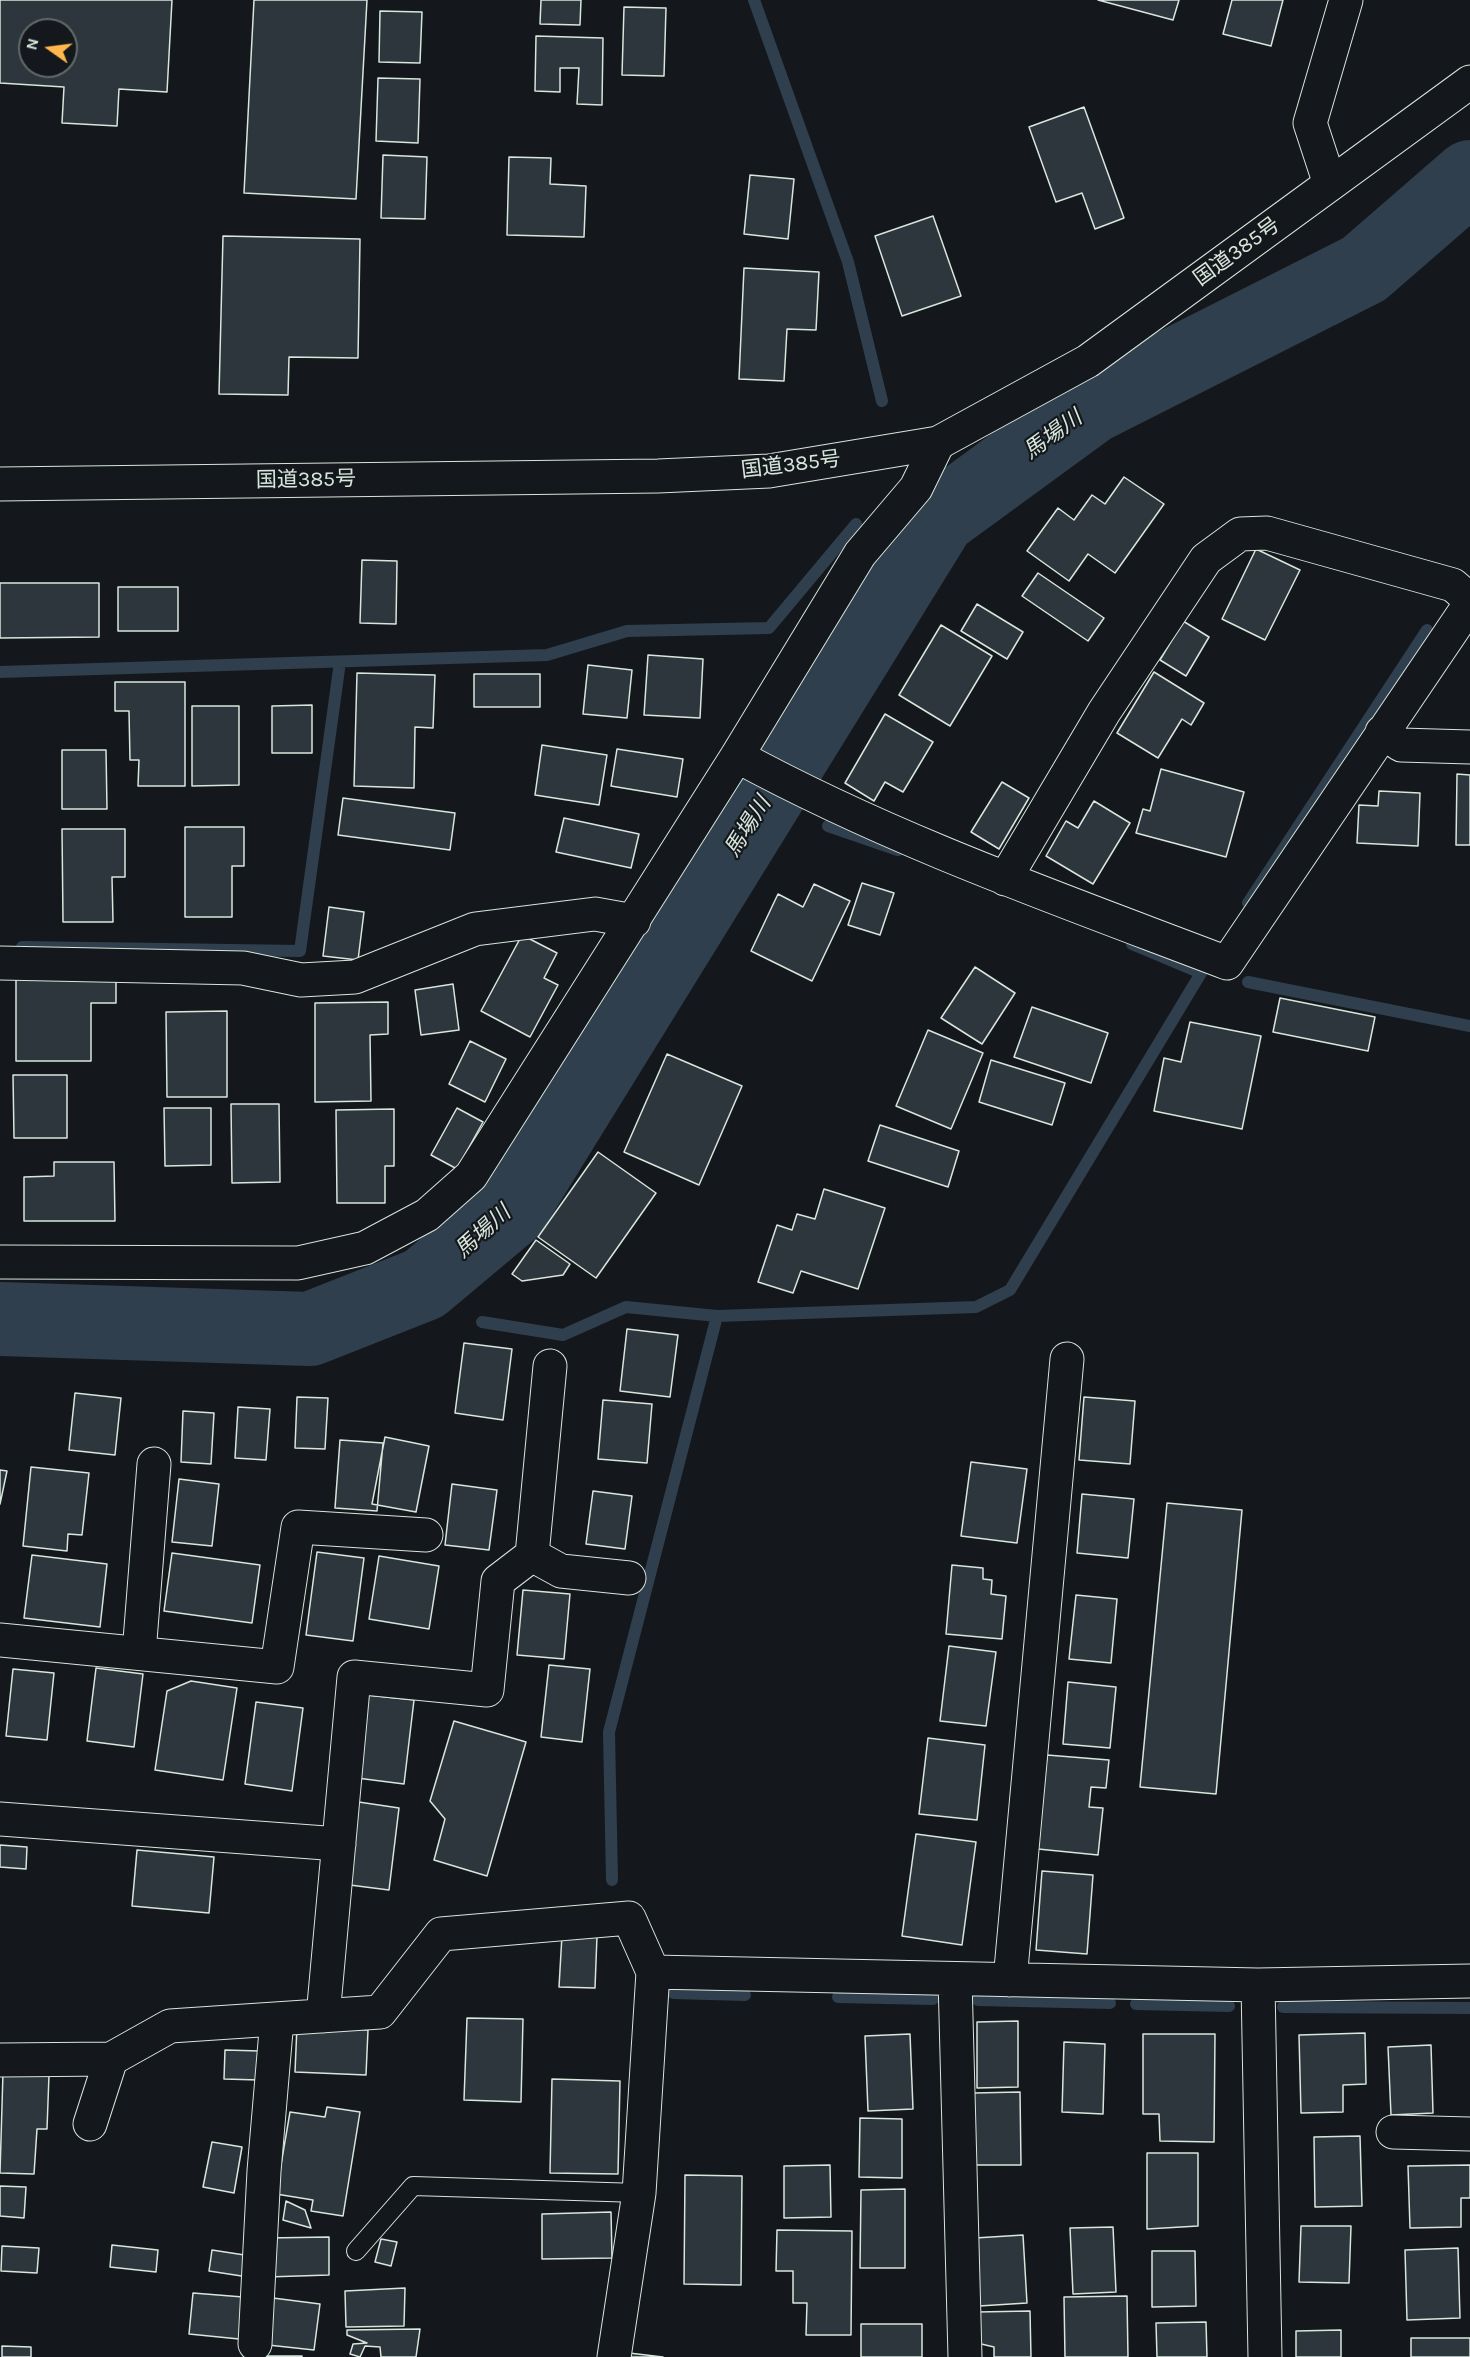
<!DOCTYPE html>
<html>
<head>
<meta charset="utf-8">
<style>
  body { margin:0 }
  #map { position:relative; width:1470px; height:2357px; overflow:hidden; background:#14181c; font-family:Karla,sans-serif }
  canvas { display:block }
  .north { position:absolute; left:18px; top:18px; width:60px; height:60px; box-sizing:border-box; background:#14181c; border:2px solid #626a69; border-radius:50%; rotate:284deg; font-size:16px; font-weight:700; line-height:24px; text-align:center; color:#d8e6dc }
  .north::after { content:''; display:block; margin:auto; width:21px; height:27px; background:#ffb74d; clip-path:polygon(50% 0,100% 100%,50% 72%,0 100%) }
</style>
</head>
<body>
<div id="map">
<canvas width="1470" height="2357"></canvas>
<div class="north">N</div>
</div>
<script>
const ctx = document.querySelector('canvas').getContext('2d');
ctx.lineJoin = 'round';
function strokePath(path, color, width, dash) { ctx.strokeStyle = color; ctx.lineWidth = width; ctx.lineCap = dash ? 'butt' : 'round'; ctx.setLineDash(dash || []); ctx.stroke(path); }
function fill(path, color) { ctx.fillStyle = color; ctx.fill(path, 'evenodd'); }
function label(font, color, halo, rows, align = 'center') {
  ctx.font = font + ' Karla,"Noto Sans JP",sans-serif'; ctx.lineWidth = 4.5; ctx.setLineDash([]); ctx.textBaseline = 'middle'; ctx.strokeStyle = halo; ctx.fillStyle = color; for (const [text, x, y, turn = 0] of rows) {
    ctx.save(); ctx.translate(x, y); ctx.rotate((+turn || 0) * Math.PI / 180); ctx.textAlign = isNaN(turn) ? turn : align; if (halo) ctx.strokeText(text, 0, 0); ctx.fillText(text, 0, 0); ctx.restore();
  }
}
strokePath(new Path2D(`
  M754,0l94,262 34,139
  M0,672l547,-17 80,-24 142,-3 87,-104
  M828,826l70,24
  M1248,903l179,-273
  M22,947l278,4 40,-289
  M1248,982l222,44
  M482,1322l81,13 63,-28 91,9 259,-9 34,-17 191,-317 -69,-29
  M612,1880l-3,-148 108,-416
  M673,1993l72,2
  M838,1997l95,2
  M978,2000l132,3
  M1136,2004l93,2
  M1283,2007l187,1`), '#2f3f4d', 12);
strokePath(new Path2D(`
  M0,1319l310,10 114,-45 87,-73 428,-693 152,-111 273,-138 106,-92`), '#2f3f4d', 74);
const building = new Path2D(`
  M0,0h172l-5,92 -48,-3 -2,37 -55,-3 2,-36 -64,-4zM30,30h36v36h-36z
  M254,0h113l-11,199 -112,-6z
  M541,0h40l-1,25 -40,-1z
  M1098,0h81l-6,20z
  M1232,0h51l-12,46 -48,-12z
  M624,7l42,1 -2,68 -42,-1z
  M380,11l42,1 -2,51 -41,-1z
  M536,36l67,2 -1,67 -25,-1 2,-36h-19v24l-25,-1z
  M378,78l42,1 -2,64 -42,-2z
  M1084,107l40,111 -29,11 -13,-36 -26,9 -27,-75z
  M383,155l44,2 -2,62 -44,-1z
  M509,157l42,1 -1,26 36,2 -2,51 -77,-2z
  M750,175l44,4 -6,60 -44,-5z
  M933,216l28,80 -59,20 -27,-80z
  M223,236l137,3 -2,119 -69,-1 -1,38 -69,-1z
  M744,268l75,4 -3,58 -29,-1 -3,52 -45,-2z
  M1124,477l40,27 -49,69 -27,-19 -19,27 -42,-30 31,-43 16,12 18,-25 13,9z
  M1256,549l44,21 -35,70 -43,-21z
  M362,560l35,1 -1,63 -36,-1z
  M1038,573l66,45 -16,23 -66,-45z
  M0,583h99v54l-99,1z
  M118,587h60v44h-60z
  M977,604l46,28 -16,27 -46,-28z
  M1183,621l26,16 -23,39 -26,-16z
  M941,625l51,31 -42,70 -51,-31z
  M648,655l55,4 -3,59 -56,-3z
  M588,665l44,5 -5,48 -44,-4z
  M1154,672l50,31 -13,22 -9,-6 -24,39 -41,-25z
  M357,673l78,2 -2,53 -18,-1 -1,61 -60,-2z
  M474,674h66v33h-66z
  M115,682h70v104h-47l1,-26h-9l-1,-49h-14z
  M312,705v48h-40v-47z
  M192,706h47v79l-47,1z
  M885,714l48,28 -30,50 -18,-10 -11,19 -29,-18z
  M542,745l65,10 -8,50 -64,-10z
  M617,749l66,10 -6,38 -66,-11z
  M62,750h44l1,59h-45z
  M1161,769l83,23 -18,65 -90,-24 7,-24 7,2z
  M1457,774l13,1v70h-14z
  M1002,782l27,16 -30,51 -28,-17z
  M1379,791l41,2 -2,53 -61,-3 2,-38 19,1z
  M343,798l112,15 -5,37 -112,-15z
  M1094,801l36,22 -37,61 -47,-28 20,-35 12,7z
  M564,818l75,16 -8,34 -75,-16z
  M185,827h59v39h-12v51h-47z
  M62,829h63v48h-13l1,45h-50z
  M862,883l32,10 -14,42 -32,-10z
  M814,884l36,17 -38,80 -61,-30 27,-57 25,13z
  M329,907l35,5 -6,48 -35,-4z
  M522,935l35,18 -13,25 14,7 -28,52 -49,-26z
  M975,967l40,26 -33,51 -41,-26z
  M116,977v26h-25v58h-75v-83z
  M453,984l6,46 -38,5 -6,-45z
  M1280,998l95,19 -7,34 -95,-19z
  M388,1002v32l-18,1 1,66 -56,1v-99z
  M1032,1007l76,26 -17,50 -77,-26z
  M227,1011v86h-60l-1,-85z
  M1190,1022l71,14 -19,93 -88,-18 10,-53 17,4z
  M928,1030l55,23 -32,76 -55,-23z
  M470,1041l36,18 -21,43 -36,-18z
  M667,1054l75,32 -43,99 -75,-33z
  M991,1060l74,23 -13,42 -73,-23z
  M13,1075h54v63h-53z
  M231,1104h48l1,78 -48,1z
  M164,1108h47v57l-46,1z
  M457,1108l26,14 -26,47 -26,-14z
  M394,1109v57h-9v37h-48l-1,-93z
  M880,1125l79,26 -11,36 -80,-26z
  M598,1152l58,41 -60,85 -58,-41z
  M54,1162h60l1,59h-91v-44l30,-1z
  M824,1189l61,19 -27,81 -57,-18 -8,22 -35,-11 19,-57 15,5 5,-16 18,5z
  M536,1240l34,24 -7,11 -41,6 -10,-7z
  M627,1329l51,6 -8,62 -50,-6z
  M464,1343l48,6 -9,71 -48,-7z
  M75,1393l46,5 -6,57 -46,-5z
  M297,1397l31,1 -3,51 -30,-1z
  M1084,1397l51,4 -5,63 -51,-4z
  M603,1400l49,4 -5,59 -49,-4z
  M238,1407l32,2 -4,51 -31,-2z
  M183,1411l31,2 -3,51 -30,-2z
  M385,1437l44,9 -13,66 -44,-8z
  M340,1440l43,3 -6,68 -42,-3z
  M971,1462l56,7 -10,74 -56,-7z
  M31,1467l58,6 -7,62 -14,-1 -1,17 -44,-5z
  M0,1470l7,1 -7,33z
  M179,1479l40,5 -7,62 -40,-4z
  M452,1484l45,6 -8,60 -44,-5z
  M593,1491l39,5 -7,53 -39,-5z
  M1082,1494l52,5 -6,59 -51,-5z
  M1167,1503l75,7 -26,284 -76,-7z
  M317,1552l47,6 -11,83 -47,-6z
  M172,1553l88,12 -8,58 -88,-12z
  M32,1555l75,9 -7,63 -76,-9z
  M379,1556l60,10 -10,63 -60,-10z
  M952,1565l31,3v11l9,1 -1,14 15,2 -4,43 -56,-5z
  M523,1590l47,4 -6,65 -47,-4z
  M1076,1595l41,4 -6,64 -42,-4z
  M949,1646l47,6 -10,74 -46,-5z
  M549,1665l41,4 -8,73 -41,-5z
  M96,1668l47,6 -9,73 -47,-6z
  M13,1669l41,4 -7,67 -41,-4z
  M191,1681l46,7 -14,92 -68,-10 12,-79z
  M1068,1682l48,5 -6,61 -47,-4z
  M367,1695l47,5 -10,84 -47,-6z
  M256,1702l47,6 -11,83 -47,-7z
  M454,1721l72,21 -39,134 -53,-16 11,-41 -15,-18z
  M928,1738l57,7 -8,75 -58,-6z
  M1047,1755l62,5 -3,28 -15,-1 -2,20 14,1 -5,47 -60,-6z
  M352,1801l47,7 -10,82 -47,-6z
  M916,1834l60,8 -14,103 -60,-9z
  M0,1845l27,2 -1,22 -26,-2z
  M137,1850l77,7 -5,56 -77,-7z
  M1042,1871l51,4 -6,79 -51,-4z
  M562,1935l35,1 -2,52 -36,-1z
  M467,2018l56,1 -2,83 -57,-2z
  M1018,2021v66l-41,1v-66z
  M297,2026l71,4 -2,45 -71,-3z
  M1365,2033l1,51 -23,1v27l-42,1 -2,-78z
  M910,2034l3,75 -45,2 -3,-75z
  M1143,2034h72l-1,108 -54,-1 -1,-27h-16z
  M1064,2042l41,2 -2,70 -41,-2z
  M1431,2045l2,68 -42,2 -3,-68z
  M225,2050l35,1 -1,29 -35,-1z
  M3,2072l46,3 -2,54h-10l-3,45 -34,-1z
  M552,2079l68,2 -2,93 -68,-1z
  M1020,2092l1,73h-47v-72z
  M327,2107l33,5 -17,104 -32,-5 2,-11 -37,-6 14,-82 35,5z
  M860,2118l42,1v59l-43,-1z
  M1360,2136l2,70 -47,1 -1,-70z
  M212,2142l30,5 -8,46 -31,-6z
  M1147,2153h51v73l-51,3z
  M830,2165l1,52 -47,1v-52z
  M1470,2165v33h-9v29l-51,1 -2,-62z
  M685,2175l57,1 -1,109 -57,-1z
  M0,2186l26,1 -2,31 -24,-2z
  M905,2189v79h-45l1,-78z
  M286,2201l19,9 6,18 -28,-8z
  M611,2212l1,46 -70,1v-45z
  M1301,2226h50l-2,57 -50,-1z
  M1113,2227l3,65 -43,2 -3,-66z
  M777,2230l75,1 -1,104h-45l1,-32h-14v-32h-17z
  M1023,2235l4,68 -48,3 -4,-68z
  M329,2237v38l-62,2v-39z
  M381,2239l16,3 -6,24 -16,-4z
  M112,2245l46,5 -2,22 -46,-5z
  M2,2246l37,2 -2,25 -36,-2z
  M1458,2248l2,70 -53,2 -2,-70z
  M212,2250l39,6 -3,21 -39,-6z
  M1152,2251h43l1,55 -44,1z
  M405,2288l-1,38 -58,1 -1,-36z
  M193,2293l50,4 -4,42 -50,-5z
  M1127,2296l1,61h-63l-1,-60z
  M273,2298l47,6 -6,46 -46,-5z
  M1030,2311l1,46h-37v-10l-17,-4v-31z
  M1206,2322l1,35h-50l-1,-34z
  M861,2324h61v33h-61z
  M420,2329l-4,28h-35l-1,-10 -15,-1 -5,11 -10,-3 3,-10 14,-1 -20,-8v-5z
  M1341,2330v27h-45v-26z
  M1411,2338h59v19h-59z
  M2,2346l29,1v10h-29z
  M629,2353l34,4h-34z
  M257,2356h45v1h-45z`);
fill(building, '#2c363c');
strokePath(building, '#d8e6dc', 1.5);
const lane = new Path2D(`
  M356,2251l57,-65 226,7`);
const street = new Path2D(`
  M1330,184l-20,-61 36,-123
  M1382,732l19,13 69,2
  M737,756c156,85 325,144 490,207l243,-359
  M1005,879l99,-167 102,-153 34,-25 27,-1 186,52 17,15
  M0,963l243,5 58,12 54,-3 120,-48 120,-15 39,7
  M0,1262l298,1 67,-15 62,-33 44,-39 266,-420 123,-202 56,-66 22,-45
  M532,1555l29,16 68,7
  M0,1640l277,27 21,-140 128,8
  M139,1653l15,-189
  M0,1819l339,25
  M653,1972l605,13 212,-4
  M955,1979l10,378
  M1010,1980l57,-621
  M1258,1985l7,372
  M323,2016l31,-339 133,13 11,-109 34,-26 18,-189
  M0,2060l111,-1 59,-33 210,-14 61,-78 188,-16 24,54 -14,221 -25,164
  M90,2124l21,-65
  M1393,2132l77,2
  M255,2344l9,-173 13,-152`);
const highway = new Path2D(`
  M0,484l658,-8 111,-5 169,-28 150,-82 382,-279`);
strokePath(lane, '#d8e6dc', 20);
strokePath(street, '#d8e6dc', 35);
strokePath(highway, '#d8e6dc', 35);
strokePath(lane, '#14181c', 18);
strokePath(street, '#14181c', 33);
strokePath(highway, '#14181c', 33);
label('21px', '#d8e6dc', '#14181c', [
  ["国道385号",1237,252,-36],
  ["国道385号",791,465,-7],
  ["国道385号",306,480,-1]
]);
label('italic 22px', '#d8e6dc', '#14181c', [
  ["馬場川",1053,435,-36],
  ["馬場川",748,827,-58],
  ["馬場川",483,1232,-42]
]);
</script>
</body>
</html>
